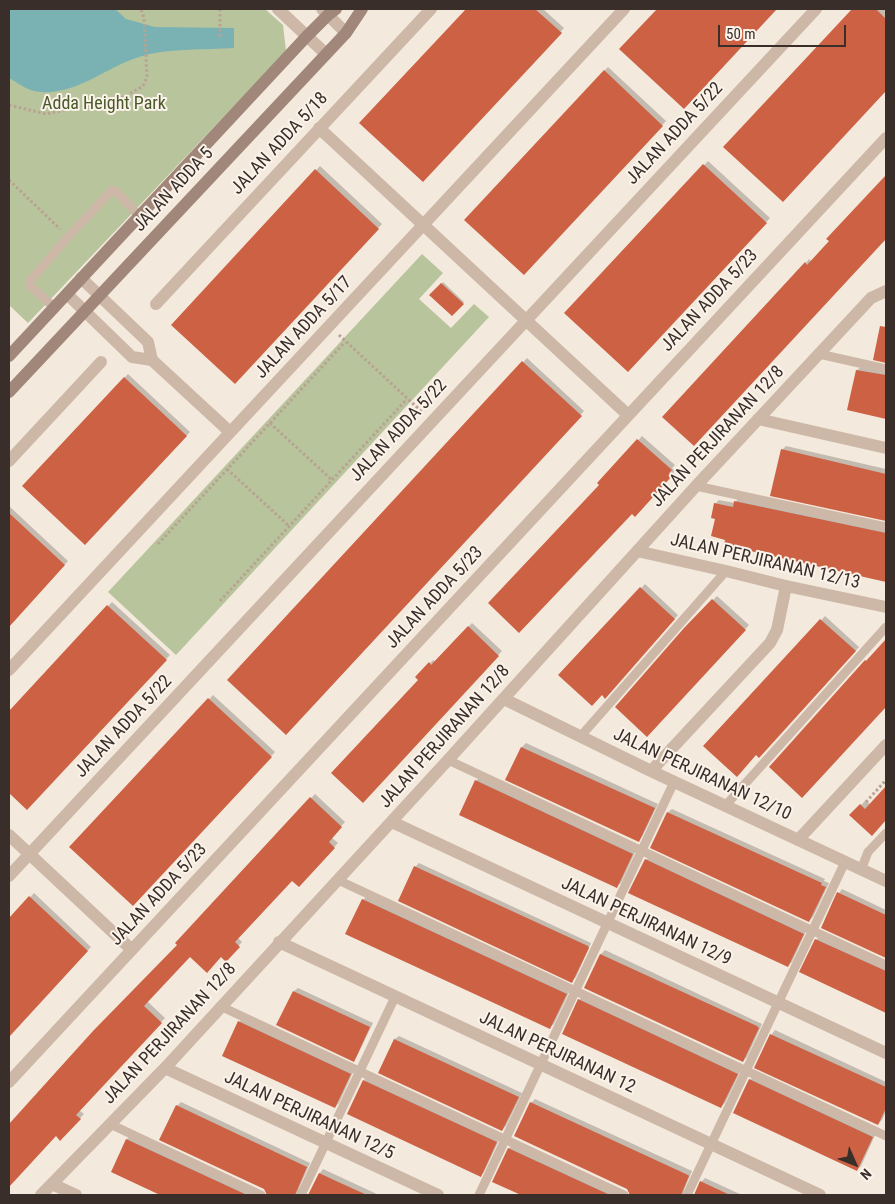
<!DOCTYPE html>
<html>
<head>
<meta charset="utf-8">
<style>
  body { margin:0 }
  #map { position:relative; width:895px; height:1204px; overflow:hidden; background:#f4e9dd; font-family:"Roboto Condensed",sans-serif }
  canvas { display:block }
  .frame { position:absolute; inset:0; border:10px solid #392e29; pointer-events:none }
  .north { position:absolute; left:830px; top:1139px; width:50px; height:50px; -webkit-text-stroke:4px #fbf3ea; paint-order:stroke; rotate:134deg; font-size:14px; font-weight:700; line-height:20px; text-align:center; color:#392e29 }
  .north::after { content:''; display:block; margin:auto; width:18px; height:22px; background:#392e29; clip-path:polygon(50% 0,100% 100%,50% 72%,0 100%) }
  .scale { position:absolute; left:718px; top:25px; width:128px; height:22px; box-sizing:border-box; border:2px solid #392e29; border-top:0; padding-left:6px; font-size:15px; line-height:18px; white-space:nowrap; color:#392e29; -webkit-text-stroke:4px #fbf3ea; paint-order:stroke }
</style>
</head>
<body>
<div id="map">
<canvas width="895" height="1204"></canvas>
<div class="frame"></div>
<div class="north">N</div>
<div class="scale">50 m</div>
</div>
<script>
const ctx = document.querySelector('canvas').getContext('2d');
ctx.lineJoin = 'round';
function fill(path, color) { ctx.fillStyle = color; ctx.fill(path, 'evenodd'); }
function strokePath(path, color, width, dash) { ctx.strokeStyle = color; ctx.lineWidth = width; ctx.lineCap = dash ? 'butt' : 'round'; ctx.setLineDash(dash || []); ctx.stroke(path); }
function label(font, color, halo, rows, align = 'center') {
  ctx.font = font + ' "Roboto Condensed",sans-serif'; ctx.lineWidth = 4; ctx.setLineDash([]); ctx.textBaseline = 'middle'; ctx.strokeStyle = halo; ctx.fillStyle = color; for (const [text, x, y, turn = 0] of rows) {
    ctx.save(); ctx.translate(x, y); ctx.rotate((+turn || 0) * Math.PI / 180); ctx.textAlign = isNaN(turn) ? turn : align; if (halo) ctx.strokeText(text, 0, 0); ctx.fillText(text, 0, 0); ctx.restore();
  }
}
fill(new Path2D(`
  M9,9h256l18,16 3,26 -258,272 -19,-18z
  M422,254l21,19 -24,26 32,29 23,-24 15,13 -313,338 -68,-63z`), '#b8c49c');
fill(new Path2D(`
  M9,9h106l11,10 29,8 79,1v20c-28,2 -68,0 -95,9 -33,10 -62,38 -99,35 -10,0 -22,-9 -31,-14z`), '#7ab2b3');
fill(new Path2D(`
  M467,9h76l21,19 -141,153 -63,-58z
  M659,9h116l-91,98 -63,-58z
  M854,9h30l2,2v79l-103,111 -58,-54z
  M608,67l58,54 -143,153 -57,-54z
  M708,161l62,57 -142,152 -62,-57z
  M320,166l62,58 -148,158 -61,-57z
  M886,176v62l-192,207 112,-182 3,-4 3,3 19,-21 -3,-2z
  M443,282l21,20 -12,13 -21,-20z
  M527,358l57,53 -298,322 -57,-53z
  M861,367l25,4v47l-38,-9 9,-39z
  M128,374l62,58 -105,111 -61,-57z
  M642,436l33,29 -3,3 3,3 -40,44 -36,-32z
  M786,446l100,23v50l-115,-24 11,-45z
  M739,497l147,32v51l-161,-36 2,-5 -10,-21 -2,-14 4,-4 16,3z
  M9,506l59,55 -59,64z
  M645,584l33,31 -69,78 -7,1 -42,-19z
  M717,596l32,29 -102,110 38,-106z
  M112,602l58,53 -143,153 -18,-17v-79z
  M825,616l34,31 -96,106 -7,1 -51,-8z
  M472,623l30,28 -139,150 57,-121 -3,-3 16,-17 3,2z
  M886,641v64l-84,91 64,-135 4,-4 1,1z
  M213,695l62,57 -142,153 -62,-58z
  M526,743l132,61 -16,33 -4,4 -131,-62 15,-32z
  M480,777l156,73 -15,33 -4,3 -141,-105z
  M886,788v30l-15,16 -20,-19 15,-15 5,5z
  M315,794l30,28 -14,15 7,6 -39,42 -6,-6 -55,59 4,4 -16,18 -5,-4h-31l-43,45 18,17 -86,92 5,4 -20,21h-8l-47,51v-61l85,-93 84,-87 -1,-2z
  M672,809l153,70 -1,2 5,2 -16,34 -4,4 -141,-109z
  M650,856l157,73 -15,33 -4,4 -142,-106z
  M419,863l172,80 -15,34 -4,4 -157,-114z
  M842,889l44,21v47l-64,-30 17,-34z
  M34,893l57,54 -82,88v-115z
  M367,896l203,94 -16,34 -4,3 -187,-127z
  M820,936l66,31v44l-85,-39 15,-32z
  M605,950l157,74 -15,33 -4,4 -158,-74 16,-33z
  M298,988l75,35 -16,33 -4,4 -59,-69z
  M583,996l158,74 -16,33 -4,4 -142,-107z
  M243,1018l111,52 -15,33 -4,4 -96,-85z
  M775,1030l111,52v29l-4,9 -4,4 -122,-57 16,-33z
  M399,1036l123,57 -16,33 -4,4 -122,-58 15,-33z
  M368,1076l132,62 -16,34 -4,4 -116,-96z
  M754,1076l122,57 -15,33 -4,4 -107,-90z
  M535,1099l157,72 -8,19 3,5h-56v-4l-100,-88z
  M181,1102l129,61 -11,25 2,7h-33l-4,-7 -87,-82z
  M131,1135l128,60h-96l-51,-23 15,-33z
  M513,1145l109,50h-98l-30,-14 15,-33z
  M323,1169l56,26h-70l11,-22z
  M705,1178l37,17h-47l6,-13z`), '#0003');
fill(new Path2D(`
  M466,9h69l27,24 -139,149 -64,-59z
  M657,9h120l-93,100 -65,-60z
  M852,9h24l10,10v72l-103,111 -60,-55z
  M604,70l59,56 -139,149 -60,-55z
  M703,164l64,59 -139,149 -64,-59z
  M315,169l64,60 -144,155 -64,-59z
  M886,175v64l-192,207 -32,-29 143,-155 2,3 22,-24 -3,-2z
  M441,283l23,21 -12,12 -23,-21z
  M880,326l6,1v36l-13,-3z
  M522,361l60,55 -296,319 -59,-55z
  M856,370l30,5v44l-39,-9z
  M124,377l63,59 -102,109 -63,-59z
  M637,439l35,31 -3,3 3,3 -37,41 -3,-3 -113,119 -31,-30 111,-118 -2,-2z
  M781,449l105,25v47l-116,-25z
  M734,501l152,32v49l-162,-37 1,-5 -14,-4 4,-17 -4,-1 3,-15 19,4z
  M9,513l56,52 -56,62z
  M640,587l35,32 -70,80 -3,-4 -10,11 -34,-31z
  M712,599l34,31 -99,107 -32,-30 69,-79z
  M107,605l60,55 -140,150 -18,-17v-82z
  M820,619l36,32 -97,107 -3,-3 -19,22 -34,-31z
  M468,626l31,30 -136,147 -32,-30 87,-93 -3,-3 14,-15 2,3z
  M886,639v68l-84,91 -33,-31 96,-107 1,1z
  M208,698l64,59 -139,149 -64,-59z
  M521,747l134,61 -16,34 -134,-62z
  M475,780l158,74 -16,34 -158,-73z
  M886,786v34l-14,16 -23,-21 11,-11 5,5z
  M310,797l32,30 -13,15 6,6 -36,39 -7,-6 -57,61 5,5 -14,15 -5,-5 -14,16 -17,-16 -46,49 18,17 -86,92 5,4 -21,22 -4,-5 -47,51v-63l84,-93 84,-86 -2,-2z
  M667,812l155,71 -1,2 5,2 -17,35 -159,-74z
  M645,859l159,75 -16,33 -160,-74z
  M414,866l174,80 1,2 -17,35 -174,-82z
  M837,892l49,23v43l-65,-30z
  M29,896l59,55 -79,86v-119z
  M362,899l205,95 -17,35 -205,-95z
  M815,939l71,32v42l-87,-41z
  M600,954l157,72 2,2 -16,34 -159,-74z
  M293,991l77,36 -16,35 -78,-37z
  M578,999l160,75 -17,34 -159,-74z
  M238,1021l113,53 -16,34 -113,-52z
  M770,1034l116,53v21l-8,17 -124,-57z
  M394,1039l125,58 -17,34 -124,-58z
  M749,1079l124,58 -16,34 -124,-58z
  M363,1080l134,62 -16,35 -134,-63z
  M530,1102l158,73 1,1 -8,19h-51l-3,-6 -113,-53z
  M176,1105l131,62 -12,28h-28l-3,-6 -105,-49z
  M126,1139l121,56h-87l-49,-23z
  M508,1148l102,47h-89l-29,-13z
  M319,1173l17,8 31,14h-59z
  M700,1181l30,14h-36z`), '#cd6143');
strokePath(new Path2D(`
  M220,9v30
  M9,105l37,9 78,-17 19,-11 4,-9 -3,-59 -3,-9
  M9,180l51,49
  M339,335l83,77
  M270,423l62,57
  M227,469l62,57
  M158,544l187,-202
  M220,601l187,-202
  M866,802l20,-22`), '#b9a292', 3, [2.5, 2.5]);
strokePath(new Path2D(`
  M54,307l-24,-21v-5l38,-44 44,-47 4,1 23,25
  M819,354l67,15
  M696,486l190,41
  M580,737l146,-166
  M448,760l438,205
  M726,805l160,-178
  M861,870l7,-18 18,-19
  M338,880l548,256
  M220,1006l404,189
  M110,1124l151,71
  M301,1195l94,-198
  M479,1195l195,-413
  M687,1195l158,-333`), '#cdb8a8', 9);
strokePath(new Path2D(`
  M319,128l309,287
  M81,278l67,64 4,18
  M67,294l65,63 20,3
  M156,304l275,-295
  M152,360l78,72
  M758,419l128,29
  M9,461l92,-99
  M637,551l89,20 60,15 100,21
  M9,670l615,-661
  M504,699l147,72 235,110
  M651,771l119,-128 7,-13 9,-44
  M392,822l494,231
  M9,835l123,115
  M798,840l88,-95
  M9,876l807,-867
  M279,942l541,253
  M165,1068l273,127
  M9,1082l877,-944
  M52,1184l24,11
  M41,1195l124,-127 283,-308 248,-274 175,-188 15,-7`), '#cdb8a8', 12);
strokePath(new Path2D(`
  M278,9l48,45
  M322,9l24,24`), '#cdb8a8', 12);
strokePath(new Path2D(`
  M9,356l298,-320 21,-21 8,-6
  M9,392l337,-359 16,-24`), '#a18779', 12);
label('18px', '#49592b', '#fbf3ea', [
  ["Adda Height Park",104,104]
]);
label('18px', '#392e29', '#fbf3ea', [
  ["JALAN ADDA 5/22",675,134,-47],
  ["JALAN ADDA 5/18",280,144,-47],
  ["JALAN ADDA 5",174,190,-47],
  ["JALAN ADDA 5/23",710,301,-47],
  ["JALAN ADDA 5/17",304,328,-47],
  ["JALAN ADDA 5/22",399,431,-47],
  ["JALAN PERJIRANAN 12/8",718,437,-47],
  ["JALAN PERJIRANAN 12/13",765,562,13],
  ["JALAN ADDA 5/23",435,598,-47],
  ["JALAN ADDA 5/22",124,727,-47],
  ["JALAN PERJIRANAN 12/8",445,737,-48],
  ["JALAN PERJIRANAN 12/10",702,775,25],
  ["JALAN ADDA 5/23",159,895,-47],
  ["JALAN PERJIRANAN 12/9",646,922,25],
  ["JALAN PERJIRANAN 12/8",170,1034,-47],
  ["JALAN PERJIRANAN 12",557,1053,25],
  ["JALAN PERJIRANAN 12/5",309,1116,25]
]);
</script>
</body>
</html>
